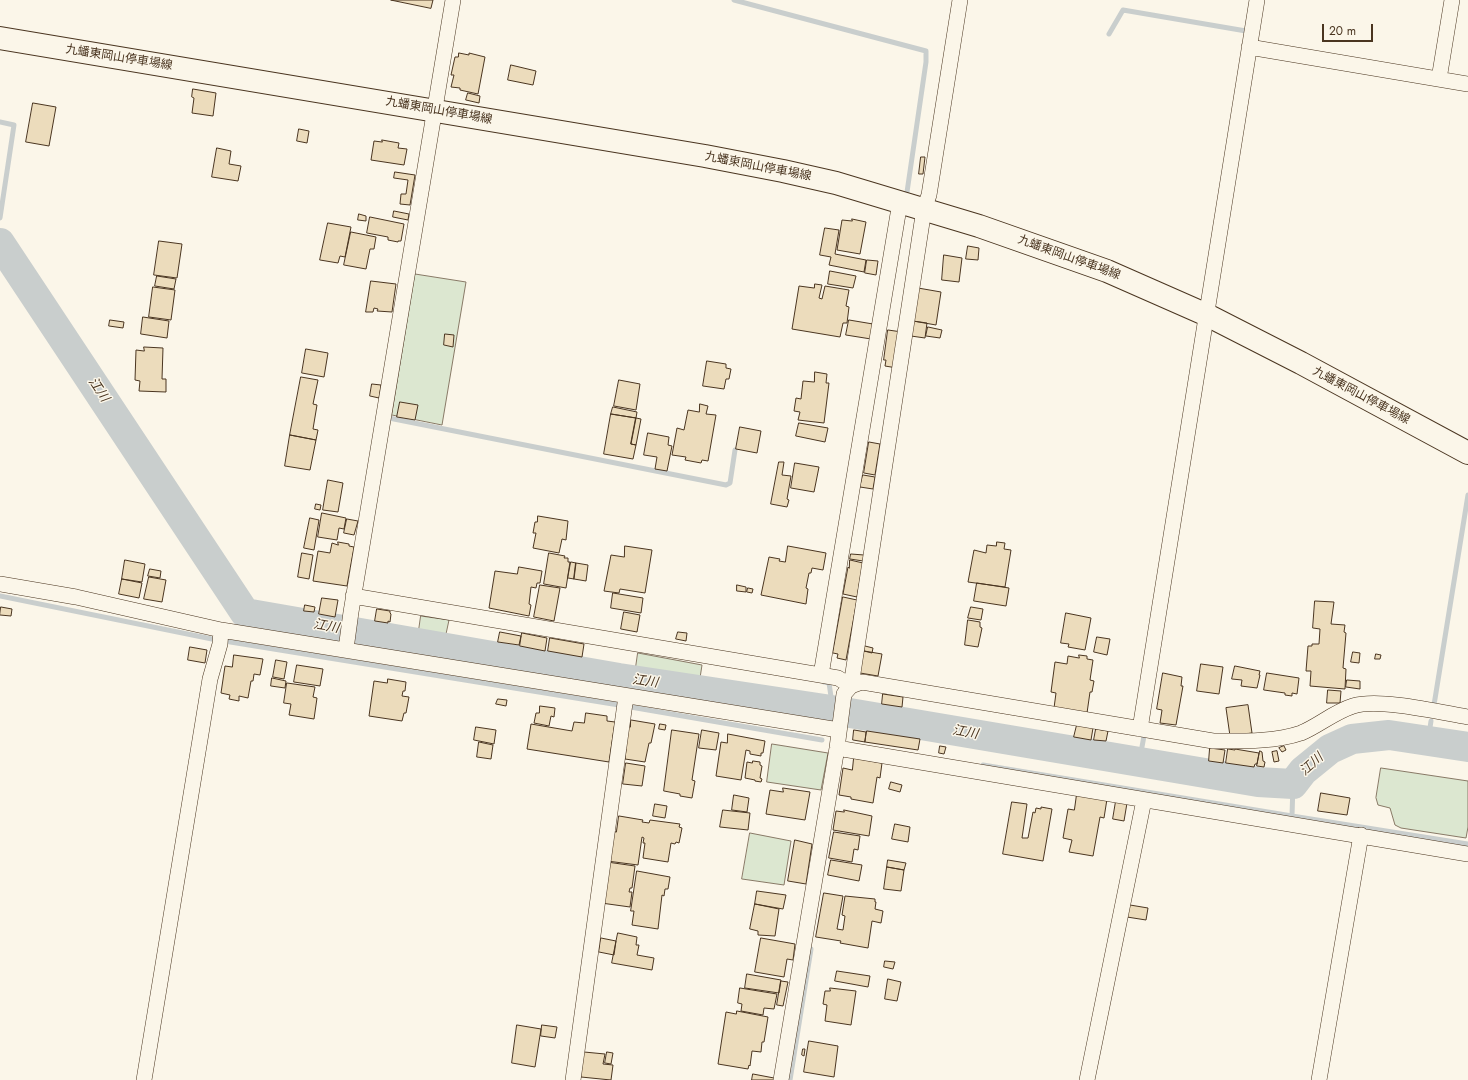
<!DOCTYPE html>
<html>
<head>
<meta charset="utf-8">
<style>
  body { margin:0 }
  #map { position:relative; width:1468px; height:1080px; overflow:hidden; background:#fbf6e9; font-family:Jost,sans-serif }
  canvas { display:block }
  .scale { position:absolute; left:1322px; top:24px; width:51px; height:18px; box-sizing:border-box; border:2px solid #4a3520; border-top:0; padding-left:5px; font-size:12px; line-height:14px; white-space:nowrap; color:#4a3520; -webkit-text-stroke:3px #fbf6e9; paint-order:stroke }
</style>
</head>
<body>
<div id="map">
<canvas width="1468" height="1080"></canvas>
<div class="scale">20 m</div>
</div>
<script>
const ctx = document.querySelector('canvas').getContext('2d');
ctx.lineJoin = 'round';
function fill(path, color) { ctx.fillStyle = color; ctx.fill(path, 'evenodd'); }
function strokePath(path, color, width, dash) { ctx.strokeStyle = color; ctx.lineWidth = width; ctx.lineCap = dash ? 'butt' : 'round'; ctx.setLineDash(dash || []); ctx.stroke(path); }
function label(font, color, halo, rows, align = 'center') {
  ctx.font = font + ' Jost,"Noto Sans JP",sans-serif'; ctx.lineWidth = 3; ctx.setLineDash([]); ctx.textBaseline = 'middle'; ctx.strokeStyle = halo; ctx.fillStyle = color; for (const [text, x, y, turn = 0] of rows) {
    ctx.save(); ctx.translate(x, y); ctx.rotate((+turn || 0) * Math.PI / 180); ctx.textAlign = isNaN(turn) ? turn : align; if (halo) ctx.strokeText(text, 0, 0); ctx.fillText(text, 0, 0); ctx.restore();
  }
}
const green = new Path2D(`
  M415,274l51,8 -24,143 -50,-10z
  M421,616l28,4 -3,14 -27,-4z
  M638,653l64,12 -2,13 -64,-11z
  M772,744l56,9 -7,37 -54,-8z
  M1381,768l87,13v46l-2,11 -65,-10 -6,-3 -5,-17 -12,-3 -2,-7z
  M750,833l41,8 -7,44 -42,-6z`);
fill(green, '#dce7d0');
strokePath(green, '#887966', 1);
strokePath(new Path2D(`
  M734,0l192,51v11l-19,130
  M1109,34l14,-24 123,21
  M0,122l14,3 -14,93
  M389,418l337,67 4,-2 5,-33
  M0,596l212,43 407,66 203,35
  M824,682l5,1 4,27
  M1434,705l34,-210
  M1428,741l3,-20
  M1139,763l5,-27
  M983,765l309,51
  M1293,784l-1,32 176,28
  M790,1080l21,-131`), '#c9cecd', 5);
strokePath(new Path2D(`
  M0,243l245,370 374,65 219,33 420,71 35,2 10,-13 27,-22 22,-10 37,-4 79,12`), '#c9cecd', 30);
const building = new Path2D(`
  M391,0h42l-2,8z
  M459,53l10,2v-2l16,4 -7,37 -18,-4v-2l-9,-1 3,-12h-3l4,-18h3z
  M511,65l25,6 -3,14 -25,-5z
  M193,89l23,4 -3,23 -21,-3 2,-15 -2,-1z
  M468,93l12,3 -1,7 -13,-3z
  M33,103l23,4 -7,39 -23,-4z
  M299,129l10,2 -2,12 -10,-2z
  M382,140l17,3 -1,5 9,1 -3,16 -33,-5 3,-19 8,1z
  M217,148l14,3 -2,13 12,2 -3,15 -26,-4z
  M921,157h4l-2,17h-4z
  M395,172l20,3 -5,30 -10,-1 1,-10h5l2,-14 -14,-2z
  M394,211l15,3 -1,6 -15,-3z
  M359,214l7,2v5l-8,-1z
  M370,217l34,7 -3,17h-3v1l-10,-2v-3l-21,-4z
  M852,219l14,3 -6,32 -23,-4 5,-30 10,1z
  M328,223l23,4 -6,30 -5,-1 -2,7 -18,-3z
  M825,228l14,2 -4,24 31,6 -2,12 -35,-7 2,-8 -11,-2z
  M351,232l25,5 -2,12h-4l-4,20 -22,-4z
  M159,241l23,3 -5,34 -23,-3z
  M968,246l11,2 -1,12 -12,-1z
  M944,255l18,3 -3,24 -17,-2z
  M867,260l11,1 -2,14 -11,-2z
  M830,271l26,5 -3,12 -25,-4z
  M157,276l19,3 -2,10 -19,-3z
  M371,281l25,3 -4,28 -15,-1 1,-2 -4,-1 -1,4h-7z
  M815,284l7,1 -3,13 3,1 3,-13 24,4 -3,16 3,1 -2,16h-4l-3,14 -48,-8 7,-43 15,2z
  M153,287l22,3 -4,30 -22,-3z
  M918,288l23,4 -5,33 -23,-4z
  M143,317l26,4 -2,17 -26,-4z
  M110,320l14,2 -1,6 -14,-2z
  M849,320l24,4 -2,15 -25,-4z
  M913,321l14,2 -2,15 -14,-2z
  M928,327l14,3 -2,8 -14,-2z
  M888,330l14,2 -5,36 -12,-2 1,-6h-2z
  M445,334l9,1 -1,12 -9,-2z
  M144,347l19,1 -1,31h4v13l-27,-1 1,-10 -5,-1 1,-30 8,1z
  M306,349l22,4 -4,24 -22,-4z
  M707,361l19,3v4l5,1 -2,10h-3l-2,10 -21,-3z
  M815,372l12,2 -1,9h3l-5,40 -26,-3 2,-8 -6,-1 2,-13 5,1 2,-18 11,1z
  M301,377l17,3 -5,24 4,1 -4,24 5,1 -2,10 -26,-5z
  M619,380l21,4 -4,26 -22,-4z
  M372,384l9,1 -2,13 -9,-2z
  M400,402l18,3 -3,15 -18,-3z
  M700,404l8,2 -2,8 10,1 -8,46 -6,-1 -1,3 -16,-3 1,-3 -14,-2 5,-27 7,2 4,-20 11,2z
  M613,407l24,5 -1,6 -25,-4z
  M611,414l25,4 -5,26 5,1 -3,14 -29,-5z
  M636,418l5,1 -5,26 -5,-1z
  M799,423l29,5 -3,14 -29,-6z
  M740,427l21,4 -4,22 -21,-4z
  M648,433l21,4 -1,8 4,1 -5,25 -12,-2 2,-12 -13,-2z
  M290,435l26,5 -6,30 -25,-4z
  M869,442l11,2 -5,31 -11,-2z
  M779,462h5l-2,13 9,1 -4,23 2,1 -2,7 -16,-3z
  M795,463l24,4 -5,25 -23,-4z
  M863,475l12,2 -2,12 -13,-2z
  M328,480l15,3 -5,29 -15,-2z
  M316,504l5,1 -1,5 -5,-1z
  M322,513l24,5 -2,11 -5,-1 -2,12 -19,-3z
  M538,516l30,5 -2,19 -4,-1 -3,14 -26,-5 3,-15h-3l2,-11h2z
  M310,518l9,2 -5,30 -10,-2z
  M347,519l11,2 -4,14 -10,-2z
  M338,542l11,2v2l5,1 -7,39 -34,-5 5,-30 12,2 2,-10 6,2z
  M997,542l8,1 -1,6 7,1 -6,37 -37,-5 6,-32 12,3 1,-8 9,1z
  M625,546l27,4 -7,43 -25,-4 -1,4 -15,-2 7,-36 13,2z
  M788,546l38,7 -3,17 -11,-2 -1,5h-2l-3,15 2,1 -2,15 -45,-9 8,-38 11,2 -1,2 6,1z
  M302,553l11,2 -4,24 -11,-2z
  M549,553l16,3 -1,2h4v4h2l-4,26 -22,-4z
  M851,554l13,1 -1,6 -13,-2z
  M125,560l20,4 -3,18 -20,-3z
  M850,560l13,3 -6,34 -14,-3 5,-27 1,1z
  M571,562l5,1 -2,16 -6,-1z
  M576,563l12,2 -2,16 -12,-2z
  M519,567l23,4 -2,12h-3l-1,5 -5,-1 -2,17 2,1 -2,11 -40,-8 6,-37 22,3z
  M150,569l11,2 -1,7 -12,-2z
  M149,577l17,3 -4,22 -18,-3z
  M122,579l20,4 -3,15 -20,-4z
  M977,583l32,5 -3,18 -32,-5z
  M540,585l20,3 -6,33 -20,-4z
  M737,585l9,2v5l-9,-1z
  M748,588l5,1 -1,4 -5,-1z
  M613,593l30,5 -2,15 -30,-5z
  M843,597l14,3 -11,60 -9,-2 1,-4 -5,-1z
  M322,598l16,2 -3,17 -16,-3z
  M1315,601l19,1 -3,22 14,1 -1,7 2,1 -3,35 3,1 -1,20 -35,-3 1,-15h-5l2,-25h4v-2h7l1,-15 -7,-1z
  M305,605l10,2 -1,5 -10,-1z
  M1,607l11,2 -1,7 -11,-1z
  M971,607l12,2 -2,11 -13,-2z
  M377,609l13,2v2l1,1 -1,8 -2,-1v2l-13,-2z
  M624,612l16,3 -3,17 -16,-3z
  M1066,613l25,5 -6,32 -17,-3 1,-3 -8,-1z
  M968,620l12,2v5l2,1 -4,19 -13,-2z
  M500,632l21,4 -2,9 -21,-3z
  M678,632l9,1 -1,8 -10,-2z
  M522,633l25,5 -2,13 -25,-5z
  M1097,637l13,2 -3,16 -13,-3z
  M550,638l34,6 -2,13 -34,-6z
  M865,646l8,2 -1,5 -8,-2z
  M190,647l17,3 -2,13 -17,-3z
  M864,651l18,3 -4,22 -18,-3z
  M1353,652l7,1 -1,10 -8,-1z
  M1376,654l5,1 -1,4h-5z
  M234,655l29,4 -3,16 -6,-1 -1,7h-2l-3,17 -9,-2v5l-10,-2 1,-4 -9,-2 4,-27 7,1z
  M1079,655l8,1v3l6,1 -3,20 4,1 -2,11h-2l-3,21 -33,-5 2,-15 -5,-1 4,-30 12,2 1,-8 11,2z
  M276,660l11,2 -3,17 -11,-2z
  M1201,664l22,3 -4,27 -22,-3z
  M297,665l26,4 -3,17 -26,-4z
  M1235,666l25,5 -1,4h1l-3,13 -16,-2 1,-6 -10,-1z
  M1163,673l19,4 -1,9h2l-7,39 -16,-2 2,-13 -5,-1z
  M1267,673l32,5 -2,16 -5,-1v3l-7,-1v-2l-21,-3z
  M272,678l14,3 -1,7 -14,-2z
  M388,679l18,3 -1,9h-2l-1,5 7,1 -3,16h-2l-2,8 -33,-5 5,-35 13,2z
  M1347,680l13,1v8l-14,-2z
  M287,683l28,4 -2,10 4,1 -3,21 -25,-4 2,-11 -7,-1z
  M1328,690l13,1 -1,12h-13z
  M883,694l20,3 -1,10 -20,-3z
  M498,699l9,1 -1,6 -10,-2z
  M1248,705l4,28 -22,3 -4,-28z
  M540,706l15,2 -1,9 -3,-1 -2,10 -15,-3 2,-10h3z
  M586,713l21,3v5l8,1 -6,40 -82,-13 4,-25 41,7 2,-9 10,1z
  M631,720l24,4 -4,19h-2l-4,19 -20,-3 1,-10 -4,-1 4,-22 4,1z
  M660,724l6,1 -1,5 -6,-1z
  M1077,725l16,3 -2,12 -17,-3z
  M476,727l20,3 -2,14 -20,-4z
  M1096,729l12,2 -2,10 -12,-1z
  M672,730l27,4 -7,46 3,1 -3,17 -12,-2v-2l-16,-3z
  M702,730l17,3 -3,17 -17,-2z
  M854,730l12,2 -1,10 -12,-2z
  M867,731l53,8 -2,11 -53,-8z
  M728,734l37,7 -2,12h-2v3l-11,-2v-3l-4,-1 -5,30 -25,-4 5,-34 6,1z
  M479,742l14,3 -2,14 -14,-2z
  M940,746l6,1 -2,7 -5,-1z
  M1284,746l2,4 -4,2 -3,-4z
  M1210,748l15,2 -2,13 -14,-2z
  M1228,749l7,1v-1l24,4 -2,11h-2l-1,3 -28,-4z
  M1260,751l2,1 1,9 2,1 -1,5 -7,-1z
  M1277,751l2,10 -5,1 -2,-10z
  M854,758l28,5 -2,15 -3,-1 -4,26 -22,-4v-2l-12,-2 4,-27 9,2z
  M753,761l7,1v3l2,1 -2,12 2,1 -1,3 -6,-1v-1l-10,-2 2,-16 5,1z
  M626,763l19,3 -3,20 -19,-2z
  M891,782l11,3 -2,7 -11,-3z
  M783,788l27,4 -5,28 -39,-6 4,-24 13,2z
  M1321,793l29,5 -3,17 -29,-4z
  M1077,794l30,5 -3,19 -4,-1 -7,39 -24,-4 3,-12 -9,-2 5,-29 6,1z
  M734,795l15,3 -2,14 -15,-2z
  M1116,801l11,2 -3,18 -11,-2z
  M1012,802l15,2 -5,34h6l5,-26 2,1 1,-5 5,1v-2l11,2 -9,52 -40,-7z
  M655,804l12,2 -2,12 -12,-2z
  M723,810l27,3 -2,17 -28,-3z
  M844,810l28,6 -3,20 -36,-6 3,-19 8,1z
  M619,816l24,4 -1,2 7,1 1,-3 30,4 -1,3 3,1 -3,15 -3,-1 -1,2 -4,-1 -3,19 -25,-4 2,-15h-2l1,-5 -2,-1 -4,28 -31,-4 4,-30 5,1z
  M895,824l15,3 -2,15 -16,-3z
  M834,832l26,4 -2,14 -4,-1 -2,13 -23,-4z
  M795,840l17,4 -6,40 -18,-3z
  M831,860l31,5 -3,16 -31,-6z
  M888,860l18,3 -2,7 -17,-3z
  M607,862l28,4 -3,22h-2l-1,4h3l-2,15 -29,-4z
  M887,867l17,3 -3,21 -17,-2z
  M637,871l33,6 -2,12h-3l-1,7 -2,-1 -4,34 -26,-4 2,-14h-3z
  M757,891l29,4 -3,14 -28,-5z
  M824,893l19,3 -6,33 6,1 2,-14 -3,-1 3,-19 30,3v3h1l-1,7 8,2 -2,12 -9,-2 -4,27 -28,-5 1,-2 -25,-4z
  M755,904l24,5 -4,27 -17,-1v-4l-8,-2z
  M1130,905l18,3 -2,12 -19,-3z
  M618,933l19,4 -1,8h3l-2,10 17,3 -2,12 -40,-7z
  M601,938l15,3 -2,14 -15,-3z
  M761,938l34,6 -2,16 -6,-1 -3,18 -29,-5z
  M885,961l10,1 -2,7 -9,-2z
  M837,971l33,5 -2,11 -33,-6z
  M747,974l34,6 -2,13 -34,-5z
  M888,979l13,3 -4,19 -12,-2z
  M781,981l7,1 -5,24 -6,-1z
  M740,988l37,6 -3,15 -10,-1 -1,7 -22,-4 1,-7 -4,-1z
  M830,988l26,3 -5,34 -26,-4 2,-16 -4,-1 2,-13h5z
  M737,1011l31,6 -4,25h-2l-1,10 -9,-1 -2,15 -1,-1 -1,4 -30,-5 8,-52 10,2z
  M517,1025l24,4 -6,38 -23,-4z
  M542,1025l15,2 -2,11 -14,-2z
  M809,1041l29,5 -4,31 -30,-5z
  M803,1049h2l-1,7 -2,-1z
  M584,1052l21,2 -2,10 10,1 -2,15 -30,-3z
  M607,1052l6,1 -2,11 -6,-1z
  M753,1074l21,4v2h-22z`);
fill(building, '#ecdcbc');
strokePath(building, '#4a3520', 1);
const street = new Path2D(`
  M1249,47l219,37
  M1439,79l13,-79
  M0,584l76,13 145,33 618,100
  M353,596l485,82 13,8 73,-477 5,-14 31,-195
  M346,649l5,-37 102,-612
  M821,675l79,-473
  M1140,729l117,-729
  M837,748l631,106
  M144,1080l66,-401 10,-35 1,-14
  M573,1080l53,-384
  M781,1080l56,-332 7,-54 7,-8 11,-4 351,59c28,0 62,1 88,-8 17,-7 33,-21 52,-27 26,-8 86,6 115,11
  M1087,1080l57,-280
  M1319,1080l42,-245`);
const secondary = new Path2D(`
  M0,38l705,118 78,15 53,12 143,43 128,45 100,44 94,48 167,90`);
strokePath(street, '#4a3520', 16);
strokePath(secondary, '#4a3520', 24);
strokePath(street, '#fbf6e9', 15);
strokePath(secondary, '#fbf6e9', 22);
label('12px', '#4a3520', '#fbf6e9', [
  ["九蟠東岡山停車場線",119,58,9],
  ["九蟠東岡山停車場線",439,111,10],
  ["九蟠東岡山停車場線",758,167,11],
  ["九蟠東岡山停車場線",1069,258,20],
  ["九蟠東岡山停車場線",1361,396,28]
]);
label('italic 13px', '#4a3520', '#fbf6e9', [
  ["江川",98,390,56],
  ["江川",326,627,10],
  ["江川",645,682,8],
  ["江川",965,733,10],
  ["江川",1312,765,-42]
]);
</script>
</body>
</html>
